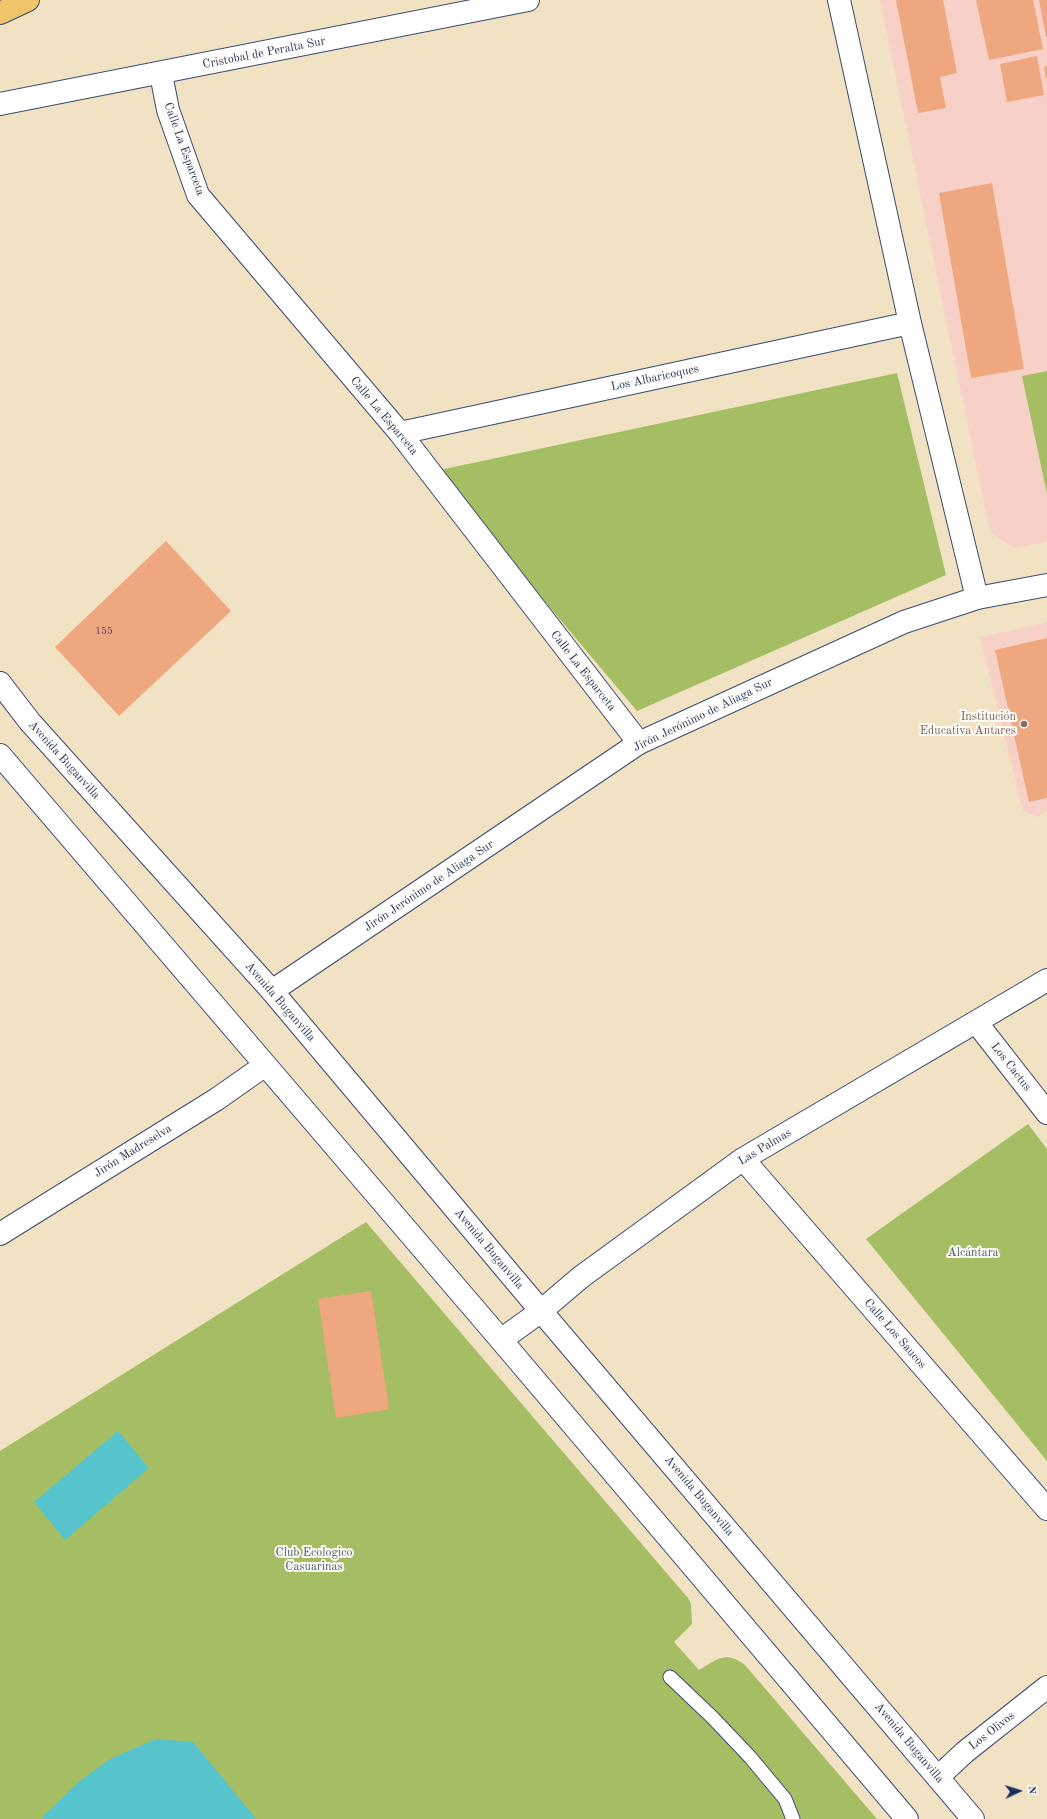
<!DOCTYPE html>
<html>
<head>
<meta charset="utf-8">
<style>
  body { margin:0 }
  #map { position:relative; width:1047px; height:1819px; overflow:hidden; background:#f1e2c4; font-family:"Old Standard TT",serif }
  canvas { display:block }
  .north { position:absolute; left:999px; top:1771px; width:40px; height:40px; -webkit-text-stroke:3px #fdfcf7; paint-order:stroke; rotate:86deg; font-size:11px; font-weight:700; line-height:16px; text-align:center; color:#1b2f5e }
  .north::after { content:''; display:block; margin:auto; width:14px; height:18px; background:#1b2f5e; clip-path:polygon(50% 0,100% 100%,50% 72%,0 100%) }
</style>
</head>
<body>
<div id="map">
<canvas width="1047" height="1819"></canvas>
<div class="north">N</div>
</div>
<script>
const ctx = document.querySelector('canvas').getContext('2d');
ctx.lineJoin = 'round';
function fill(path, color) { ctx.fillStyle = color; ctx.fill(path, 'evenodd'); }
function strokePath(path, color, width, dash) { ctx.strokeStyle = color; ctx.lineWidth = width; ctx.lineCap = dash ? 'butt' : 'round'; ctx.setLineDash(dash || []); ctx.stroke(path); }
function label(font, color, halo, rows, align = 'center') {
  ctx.font = font + ' "Old Standard TT",serif'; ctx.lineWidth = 4; ctx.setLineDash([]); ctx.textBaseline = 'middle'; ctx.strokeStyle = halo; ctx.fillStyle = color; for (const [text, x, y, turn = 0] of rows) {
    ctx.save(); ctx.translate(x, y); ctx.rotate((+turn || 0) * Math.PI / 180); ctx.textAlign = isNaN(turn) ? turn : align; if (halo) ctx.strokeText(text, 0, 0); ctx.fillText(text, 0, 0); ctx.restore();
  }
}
fill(new Path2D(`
  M880,0h167v542l-33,6 -24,-16z
  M1047,623v188l-9,6 -15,-6 -43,-174z`), '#f7d1c7');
fill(new Path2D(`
  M1047,371v123l-25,-118z
  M897,373l49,202 -309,136 -202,-240z
  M1028,1124l19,25v312l-181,-222z
  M366,1222l322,376 3,6 1,20 -18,18 25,28c18,-10 26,-20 46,-5l132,154h-877v-368z`), '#a6be63');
fill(new Path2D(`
  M118,1431l31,37 -84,72 -31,-38z
  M156,1739l37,3 63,77h-213l-1,-2 38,-36 30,-22z`), '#56c3cd');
fill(new Path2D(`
  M896,0h47l14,73 -17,4 6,31 -28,5z
  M976,0h57l10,49 -54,11z
  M1039,0h8v37h-1z
  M1037,56l7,39 -37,7 -7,-38z
  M1047,66v13h-1l-2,-12z
  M992,183l32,186 -53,9 -32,-185z
  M166,541l65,70 -112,105 -64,-69z
  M1047,638v160l-18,4 -34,-152z
  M371,1291l18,118 -53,9 -18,-119z`), '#efa780');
const service = new Path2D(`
  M670,1677l43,41 37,39 35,42 8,20`);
const minor = new Path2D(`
  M839,0l71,323 67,275
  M161,74l7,36 30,85 202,238 239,310
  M400,433l510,-110
  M976,1022l71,91
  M743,1159l304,350
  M0,1234l217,-135 47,-33
  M501,1340l40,-29 40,-34 162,-118 304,-179
  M938,1777l27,-25 82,-65`);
const tertiary = new Path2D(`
  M0,104l528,-104
  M0,683l30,39 242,269 269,320 432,508
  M0,755l501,585 406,479
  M272,991l367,-248 265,-121 73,-24 70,-13`);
const motorway = new Path2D(`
  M0,13l28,-13`);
strokePath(service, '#3b4a6d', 15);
strokePath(minor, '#3b4a6d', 24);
strokePath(tertiary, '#3b4a6d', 24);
strokePath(motorway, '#3b4a6d', 24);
strokePath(service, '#fff', 13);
strokePath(minor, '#fff', 22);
strokePath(tertiary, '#fff', 22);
strokePath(motorway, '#f0c469', 22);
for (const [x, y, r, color] of [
  [1024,724,4,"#8d6e63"]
]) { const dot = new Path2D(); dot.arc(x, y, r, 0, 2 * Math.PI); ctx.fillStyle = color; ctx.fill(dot); strokePath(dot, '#fdfcf7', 1.5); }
label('10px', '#504d66', null, [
  ["155",104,631]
]);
label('12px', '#1b2f5e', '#fdfcf7', [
  ["Cristobal de Peralta Sur",264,53,-11],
  ["Calle La Esparceta",184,149,70],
  ["Los Albaricoques",655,378,-12],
  ["Calle La Esparceta",384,416,50],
  ["Calle La Esparceta",583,671,52],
  ["Jirón Jerónimo de Aliaga Sur",703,715,-26],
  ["Avenida Buganvilla",64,760,48],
  ["Jirón Jerónimo de Aliaga Sur",429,886,-34],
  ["Avenida Buganvilla",280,1002,49],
  ["Los Cactus",1011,1067,52],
  ["Las Palmas",765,1147,-31],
  ["Jirón Madreselva",133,1151,-32],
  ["Avenida Buganvilla",489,1249,50],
  ["Calle Los Saucos",895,1334,49],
  ["Avenida Buganvilla",699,1496,50],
  ["Los Olivos",992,1731,-38],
  ["Avenida Buganvilla",909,1743,50]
]);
label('12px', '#785e54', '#fdfcf7', [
  ["Institución",1016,717],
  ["Educativa Antares",1016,731]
], 'right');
label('12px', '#455a60', '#fdfcf7', [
  ["Alcántara",973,1253],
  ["Club Ecologico",314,1553],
  ["Casuarinas",314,1567]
]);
</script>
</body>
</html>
